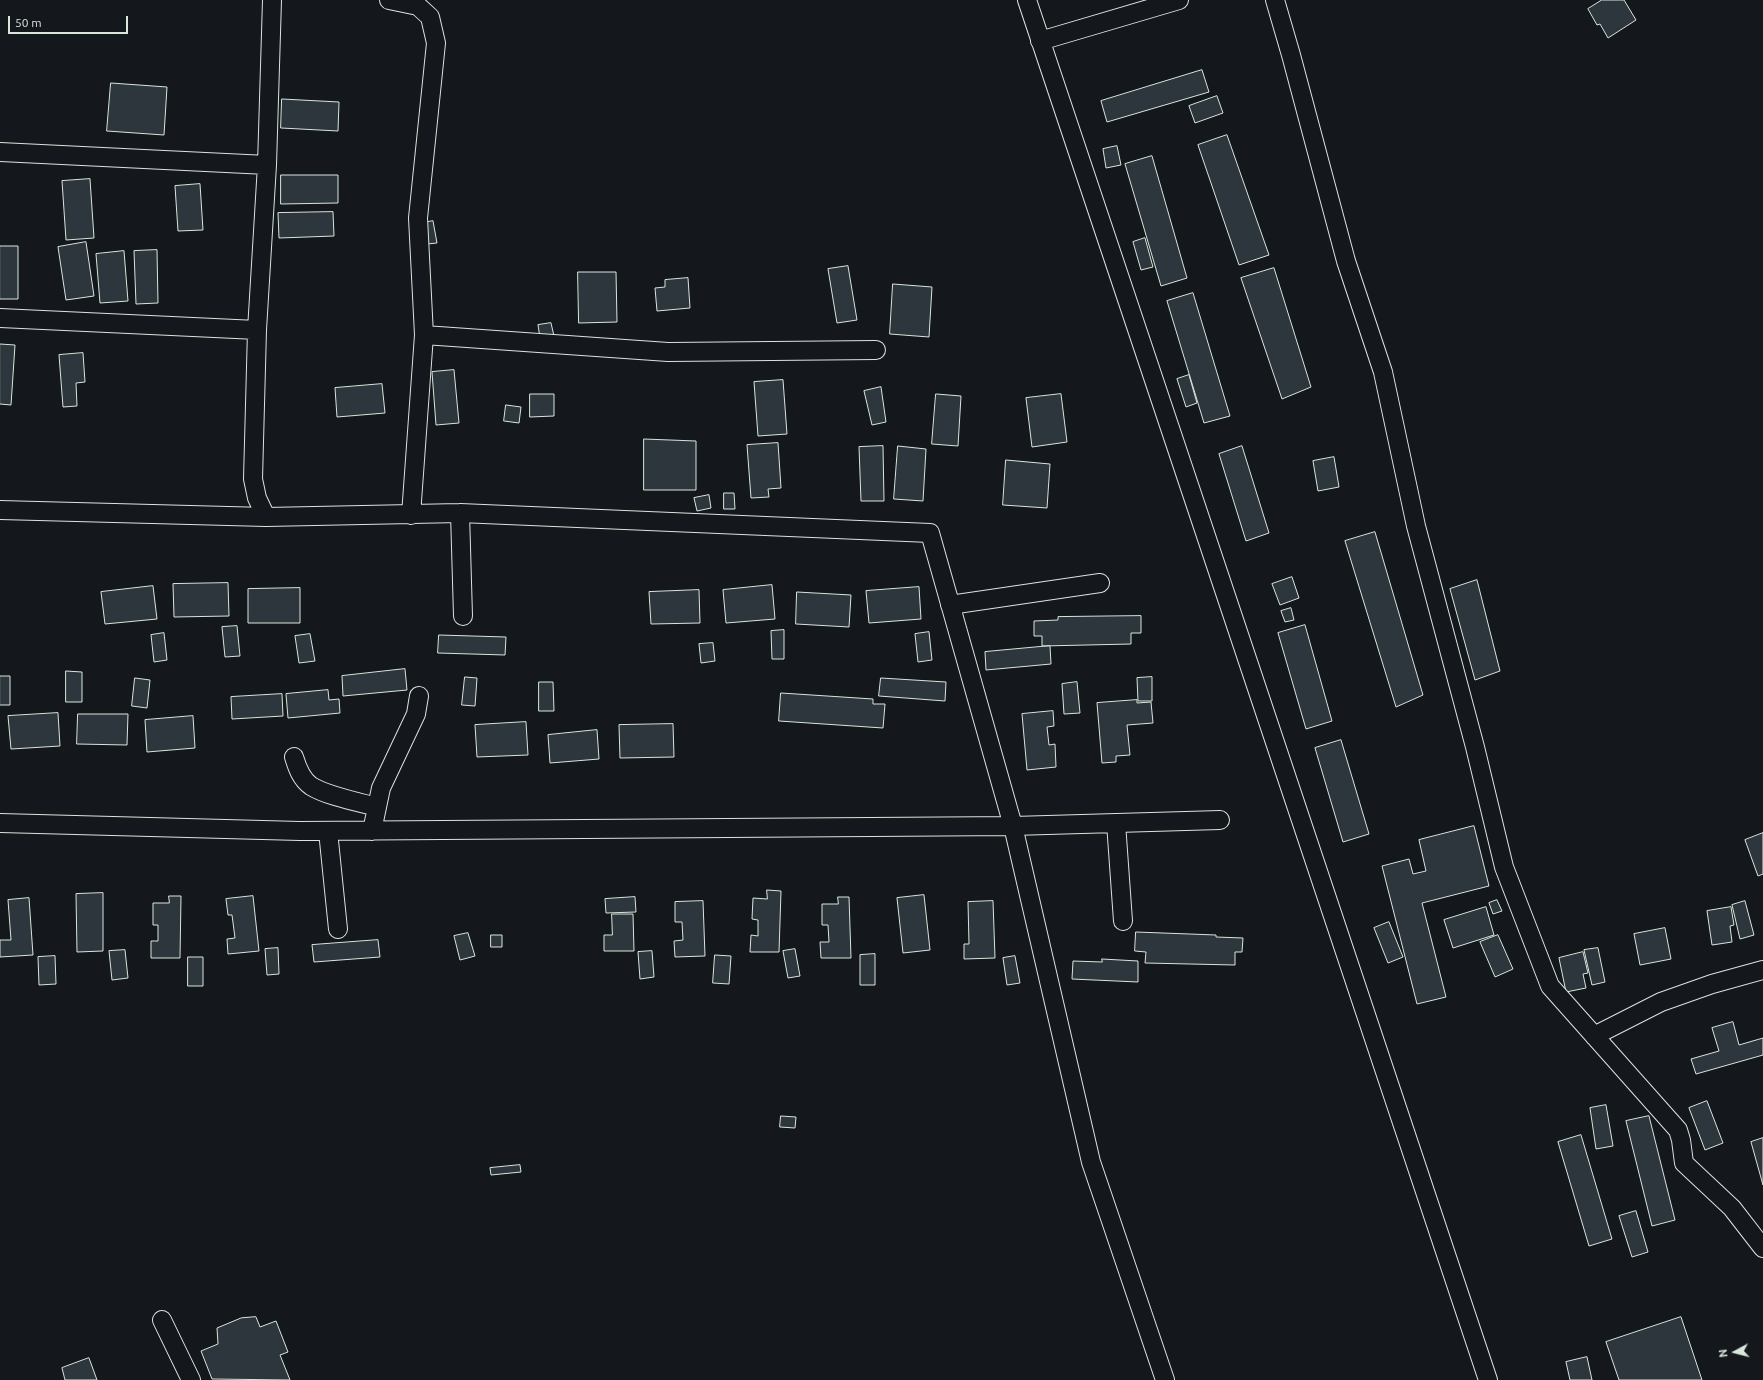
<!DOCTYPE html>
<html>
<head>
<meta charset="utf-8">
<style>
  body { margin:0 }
  #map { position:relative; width:1763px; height:1380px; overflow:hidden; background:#14181c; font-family:Ubuntu,sans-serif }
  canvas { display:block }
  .north { position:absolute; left:1715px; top:1332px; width:40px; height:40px; -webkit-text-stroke:3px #14181c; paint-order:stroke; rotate:263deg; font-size:11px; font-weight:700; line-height:16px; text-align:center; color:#d8e6dc }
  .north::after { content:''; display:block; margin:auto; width:14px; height:18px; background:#d8e6dc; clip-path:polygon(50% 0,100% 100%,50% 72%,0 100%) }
  .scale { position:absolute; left:8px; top:16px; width:120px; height:18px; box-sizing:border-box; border:2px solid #d8e6dc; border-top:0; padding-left:5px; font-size:12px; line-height:14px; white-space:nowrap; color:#d8e6dc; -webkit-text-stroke:3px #14181c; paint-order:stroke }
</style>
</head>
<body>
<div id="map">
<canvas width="1763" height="1380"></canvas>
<div class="north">N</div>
<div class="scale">50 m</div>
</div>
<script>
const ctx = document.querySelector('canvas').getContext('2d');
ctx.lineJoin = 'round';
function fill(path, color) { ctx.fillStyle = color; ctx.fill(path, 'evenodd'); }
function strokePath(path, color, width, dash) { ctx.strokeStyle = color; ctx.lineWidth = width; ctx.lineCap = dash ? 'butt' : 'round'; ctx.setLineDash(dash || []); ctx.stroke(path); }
const building = new Path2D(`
  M1602,0h22l12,20 -28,18 -8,-14 -3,1 -9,-16z
  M1202,70l7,22 -102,30 -6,-21z
  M111,83l56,4 -3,48 -57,-4z
  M1217,96l6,17 -28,10 -6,-17z
  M282,99l57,3 -1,29 -57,-3z
  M1227,135l42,120 -30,10 -41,-120z
  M1117,146l4,19 -15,3 -3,-19z
  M1152,156l35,122 -26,8 -36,-122z
  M281,175h57v28l-57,1z
  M90,179l4,59 -28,2 -4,-59z
  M200,184l3,46 -25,1 -3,-45z
  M333,212l1,24 -55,2 -1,-25z
  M433,221l4,22 -10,1 -4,-21z
  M1145,238l8,29 -12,3 -8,-28z
  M86,242l8,54 -28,4 -8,-53z
  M0,246h18v53h-18z
  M157,250l1,53 -22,1 -2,-53z
  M124,251l4,50 -28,2 -4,-49z
  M848,266l9,54 -20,3 -9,-54z
  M1274,268l37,119 -29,12 -41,-121z
  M578,272h38l1,50 -38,1z
  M688,278l2,30 -33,3 -2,-23 10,-1v-7z
  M893,284l39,3 -3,50 -39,-3z
  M1193,293l37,123 -26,7 -37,-122z
  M551,323l3,13 -14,2 -2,-13z
  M0,344l15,1 -4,60 -11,-1z
  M83,353l2,29 -9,1 1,23 -14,1 -4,-52z
  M454,370l5,53 -23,2 -4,-53z
  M1189,375l8,28 -11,4 -9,-28z
  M783,380l4,54 -29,2 -4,-54z
  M382,384l3,29 -48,4 -2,-29z
  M881,387l5,35 -14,3 -8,-34z
  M530,394h24v22l-24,1z
  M936,394l25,2 -3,50 -26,-2z
  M1061,394l6,48 -35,5 -6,-49z
  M506,405l15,2 -2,16 -15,-2z
  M644,439l52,2v49h-52z
  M778,443l3,45 -13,1 1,8 -18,1 -4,-53z
  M883,446l1,55h-23l-2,-54z
  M898,446l28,3 -3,52 -29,-2z
  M1242,446l27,87 -23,8 -27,-87z
  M1334,457l5,30 -21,4 -5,-30z
  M1006,460l44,4 -3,44 -44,-3z
  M724,493h10l1,16h-11z
  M709,495l2,13 -14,3 -3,-13z
  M1375,532l48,163 -27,12 -51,-166z
  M1292,577l7,21 -19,7 -8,-21z
  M1477,580l23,91 -25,9 -25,-91z
  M228,583l1,33 -55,1 -1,-33z
  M772,585l3,34 -49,4 -3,-33z
  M153,586l4,33 -52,5 -4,-32z
  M919,587l2,32 -52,4 -3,-32z
  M300,588v35h-52v-34z
  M699,590l1,33 -49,1 -2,-32z
  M797,592l54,3 -2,32 -53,-3z
  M1291,608l3,12 -9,2 -4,-11z
  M1141,616v17h-10v11l-89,2v-10h-8v-15l24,-1v-3z
  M1305,625l27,96 -26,8 -28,-96z
  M237,626l3,30 -15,1 -3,-30z
  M784,630v29h-12l-1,-28z
  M929,632l3,28 -14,2 -3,-28z
  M164,633l3,27 -13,2 -3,-27z
  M310,634l5,27 -16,2 -4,-27z
  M439,635l67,2 -1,18 -67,-2z
  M713,643l2,18 -14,2 -2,-19z
  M1050,646l1,18 -65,6 -1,-18z
  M405,669l2,21 -64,6 -1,-20z
  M66,671l16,1v30h-16z
  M0,676h10v29h-10z
  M465,677l12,1 -2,28 -13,-1z
  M1152,677v24h-14l-1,-23z
  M135,678l15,2 -3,28 -15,-2z
  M881,678l65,4 -1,19 -66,-5z
  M539,682h14l1,29h-15z
  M1077,682l3,31 -16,1 -2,-30z
  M328,690l1,10 10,-1 1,14 -52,5 -2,-24z
  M781,693l92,6v5h12l-2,24 -104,-7z
  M282,694l1,22 -51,3 -1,-22z
  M1137,700v3l14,-1 2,21 -26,2 3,30 -14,1v6l-14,1 -5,-60z
  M1053,711l1,15 -7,1 2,18 6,-1 1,23 -29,3 -5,-56z
  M58,713l2,33 -49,3 -3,-33z
  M78,714h50l-1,31 -50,-1z
  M193,716l2,32 -48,4 -2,-32z
  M526,722l2,33 -51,2 -2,-32z
  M673,724l1,33 -54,1 -1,-33z
  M597,730l2,29 -49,4 -2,-28z
  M1341,740l28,94 -26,8 -28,-94z
  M1474,826l15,60 -67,17 24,94 -29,7 -35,-138 27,-7 4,15 13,-3 -7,-31z
  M1763,833v41l-5,2 -13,-36z
  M767,890l14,1 -2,61h-29l1,-17 7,1v-16l-6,-1 1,-21 14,1z
  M103,893v58l-26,1 -1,-58z
  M924,895l6,55 -27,3 -6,-55z
  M169,896h12l-1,62h-29v-17h7v-16h-5v-22h16z
  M253,896l6,55 -31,3 -1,-15 8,-1 -3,-23h-4l-2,-16z
  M635,897l1,15 -30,1 -1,-14z
  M838,897h11l2,61h-30l-1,-16h9l-1,-17h-6v-21h16z
  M29,898l4,57 -33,2v-17h11l-3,-40z
  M1497,900l5,11 -9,3 -4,-11z
  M703,901l2,55 -30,1 -1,-16 9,-1 -1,-18h-7v-20z
  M993,901l2,57 -31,1v-15h5l-1,-42z
  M1745,901l9,34 -14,4 -8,-34z
  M1486,907l8,28 -41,13 -9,-28z
  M1731,907l3,18 -4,1 2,16 -20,3 -5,-34z
  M612,914h21l1,37h-30v-16h8z
  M1389,922l14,35 -15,6 -14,-35z
  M1665,928l6,31 -31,6 -6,-31z
  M1136,932l80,3v2l27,1 -1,14h-7v13l-90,-2 1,-11 -11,-1z
  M468,933l7,23 -15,4 -6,-24z
  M491,935h11v12h-11z
  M1498,935l15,34 -18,8 -15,-35z
  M378,940l2,17 -66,5 -2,-17z
  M278,948l1,26 -12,1 -2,-26z
  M1598,948l7,34 -13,3 -8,-35z
  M795,949l5,27 -12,2 -5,-27z
  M125,950l3,28 -16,2 -3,-29z
  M652,951l2,26 -14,2 -2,-27z
  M1583,952l5,21 -5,1 3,14 -20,4 -7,-34z
  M875,954v31h-15v-30z
  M715,955l16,1 -2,28 -16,-1z
  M55,956l1,28 -17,1 -1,-28z
  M1015,956l5,27 -13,2 -4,-27z
  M188,957h15v29h-15z
  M1102,959l36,2v21l-66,-3 1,-18 29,1z
  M1733,1022l6,23 24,-7v17l-67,19 -5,-15 28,-8 -7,-23z
  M1707,1101l16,42 -18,7 -16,-42z
  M1606,1105l7,41 -17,3 -6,-41z
  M781,1116l15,1 -1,11 -15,-1z
  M1649,1116l26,104 -23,6 -26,-105z
  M1581,1135l31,104 -23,7 -31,-104z
  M1763,1138v47l-12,-43z
  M520,1165l1,7 -30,3 -1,-7z
  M1636,1211l12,41 -16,5 -13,-41z
  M256,1317l4,10 16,-6 12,31 -8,3 10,25 -78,-1 -11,-28 17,-7 -1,-16 24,-10z
  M1681,1317l21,63h-83l-13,-38z
  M1587,1357l5,23h-22l-4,-18z
  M89,1358l8,22h-32l-3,-12z`);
fill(building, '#2c363c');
strokePath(building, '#d8e6dc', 1);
const minor = new Path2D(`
  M389,0l29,6 12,11 6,26 -18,175 6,117 -13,180
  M1027,0l461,1380
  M1275,0l16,55 55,206 37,111 33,154 59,221 29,120 46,119 128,144 3,10 3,23 48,45 31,40
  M1040,41l139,-41
  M0,152l267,13
  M0,318l257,12
  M424,335l244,17 208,-2
  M0,510l266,7 194,-4 470,20 83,293 78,336 74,218
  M460,513l3,103
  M266,517l-9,-19 -4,-19 4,-149 10,-165 5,-165
  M950,605l150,-22
  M294,757c3,10 7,22 17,29 16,10 47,16 66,21
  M0,823l300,8 713,-5 207,-6
  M1116,823l7,98
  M328,831l10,98
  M372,831l9,-43 35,-74 3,-18
  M1594,1036l67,-34 51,-18 51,-14
  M162,1320l29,60`);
strokePath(minor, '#d8e6dc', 20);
strokePath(minor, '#14181c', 18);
</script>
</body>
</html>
